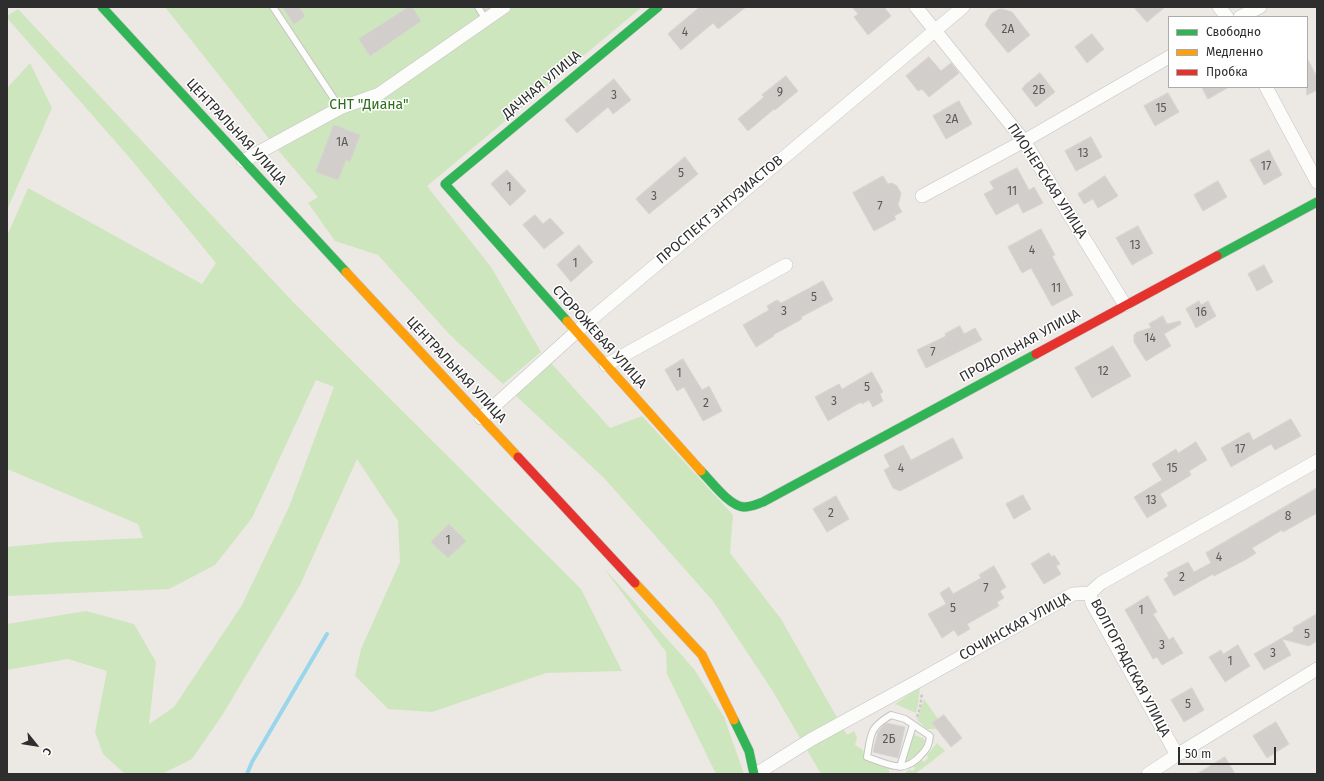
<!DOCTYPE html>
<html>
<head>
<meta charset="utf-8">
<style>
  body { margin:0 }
  #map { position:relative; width:1324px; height:781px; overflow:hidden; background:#ece8e4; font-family:"Fira Sans",sans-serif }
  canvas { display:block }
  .frame { position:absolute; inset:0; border:8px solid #2e2e2e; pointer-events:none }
  .legend { position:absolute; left:1168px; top:16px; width:140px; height:72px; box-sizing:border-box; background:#fff; border:1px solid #ababab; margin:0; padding:5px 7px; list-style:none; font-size:12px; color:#2e2e2e }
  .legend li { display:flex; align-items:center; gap:8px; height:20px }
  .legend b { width:20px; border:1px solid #ababab }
  .north { position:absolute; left:16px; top:725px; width:40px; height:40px; -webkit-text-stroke:3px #fff; paint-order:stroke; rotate:120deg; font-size:11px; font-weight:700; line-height:16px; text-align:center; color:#2e2e2e }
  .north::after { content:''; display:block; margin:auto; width:14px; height:18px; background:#2e2e2e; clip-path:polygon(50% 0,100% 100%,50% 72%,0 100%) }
  .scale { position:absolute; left:1178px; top:747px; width:98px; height:18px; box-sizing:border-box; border:2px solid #2e2e2e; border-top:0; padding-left:5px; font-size:12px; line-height:14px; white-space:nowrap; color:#2e2e2e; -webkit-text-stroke:3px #fff; paint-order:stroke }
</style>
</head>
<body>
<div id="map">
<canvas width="1324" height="781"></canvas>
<div class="frame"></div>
<ul class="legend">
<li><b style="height:5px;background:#30b455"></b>Свободно</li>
<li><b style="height:5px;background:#ff9f0a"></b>Медленно</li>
<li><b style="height:5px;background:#e5322d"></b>Пробка</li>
</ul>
<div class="north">С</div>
<div class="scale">50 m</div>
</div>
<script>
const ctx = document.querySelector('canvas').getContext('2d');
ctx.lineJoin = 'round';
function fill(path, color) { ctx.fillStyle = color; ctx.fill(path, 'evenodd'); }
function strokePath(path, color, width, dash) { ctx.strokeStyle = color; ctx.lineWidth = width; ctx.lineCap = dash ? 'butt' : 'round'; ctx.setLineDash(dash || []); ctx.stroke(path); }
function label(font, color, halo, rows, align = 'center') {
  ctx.font = font + ' "Fira Sans",sans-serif'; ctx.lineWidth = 3; ctx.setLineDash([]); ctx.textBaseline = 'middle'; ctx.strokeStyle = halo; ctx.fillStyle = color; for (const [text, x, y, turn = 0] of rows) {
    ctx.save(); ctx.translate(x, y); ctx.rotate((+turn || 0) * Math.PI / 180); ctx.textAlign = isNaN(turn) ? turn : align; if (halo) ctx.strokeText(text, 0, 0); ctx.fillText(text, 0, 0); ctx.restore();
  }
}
fill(new Path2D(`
  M165,7h477l-215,179 64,81 50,85 -38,32 -53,-49 -72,-80 -43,-14 -27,-38 10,-6 -40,-47z
  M18,9l277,295 286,285 41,82 -76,2 -114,39 -44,-3 -33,-33 6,-27 39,-87 -2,-41 -41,-62 -57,126 -77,129 -31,45 -30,15h-37l-22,-20 -8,-22 12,-61 -39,-12 -61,11v-46l79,-13 48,13 22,38 -7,62 25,-17 68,-102 47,-98 45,-120 -18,-7 -64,138 -37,47 -46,24 -162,7v-49l51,-5 85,-4 -5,-14 -131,-55v-233l21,-48 174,96 14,-21 -87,-106 -122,-139v-2z
  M30,63l22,45 -45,102v-119l2,-5z
  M551,363l59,65 32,-12 91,99 -3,38 51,66 66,116 7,-4 3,6 -2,8 8,5 2,9 24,10v5h-68l-49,-84 -59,-89 -109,-123 -90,-84z
  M603,567l91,102 30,48 20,57h-28l-49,-100 -1,-22z
  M920,687l-2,18 -2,8 -21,-9z
  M924,699l14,20 -6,4 4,6h-9l-10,-9z
  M914,735l9,3 2,3c-2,9 -12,19 -21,22z
  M937,743l8,8 -30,23h-11l6,-5 2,2 3,-2 -2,-3 9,-6 2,2 4,-4 -1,-3z`), '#cee6be');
strokePath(new Path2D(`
  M247,774l5,-12 75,-128`), '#99d6ec', 4);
const building = new Path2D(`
  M283,7h16l6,9 -11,8z
  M409,7h3l9,14 -51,35 -11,-17z
  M700,7h46l-28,22 -5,-6 -32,27 -13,-16z
  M852,7h32l7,9 -23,19 -14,-18 4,-3z
  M1134,7h31l-18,15z
  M1002,9l10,3 18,23 -22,18 -23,-28 6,-11 6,-4z
  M1092,34l12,15 -17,14 -12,-16z
  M929,57l12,14 10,-8 8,10 -30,24 -7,-8 -4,2 -12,-15z
  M1307,58l10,19v13l-10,5z
  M1040,73l15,19 -19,15 -14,-18 3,-4z
  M786,76l12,15 -23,19 -1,-1 -26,22 -10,-12 26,-22 -2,-2z
  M614,79l17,21 -18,14 -5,-7 -31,26 -12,-13z
  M1202,87h27l-21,12z
  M1168,93l11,19 -24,14 -11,-20z
  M959,101l13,23 -26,15 -13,-23z
  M334,125l26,10 -10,27 -4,-2 -8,20 -22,-8z
  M1091,137l11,20 -26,14 -11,-20z
  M1269,150l13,25 -18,10 -14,-25z
  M685,157l13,17 -49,40 -13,-15z
  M1017,168l12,22 5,-3 9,16 -20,10 -5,-10 -22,12 -12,-21 10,-5 -4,-7z
  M507,170l19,21 -16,15 -19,-22z
  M883,176l5,8 4,-1 5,3 4,7 -3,12 4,7 -8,4 2,3 -22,12 -21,-38z
  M1105,176l13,20 -20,12 -5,-9 -9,5 -6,-10z
  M1218,181l9,16 -24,14 -9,-16z
  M535,215l8,9 7,-6 14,15 -20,16 -21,-24z
  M1138,226l15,27 -21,12 -16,-27z
  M1041,229l14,26 -3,1 21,39 -21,11 -21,-38 -9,5 -14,-26z
  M579,245l14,17 -22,20 -14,-17z
  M1264,265l9,17 -16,9 -9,-17z
  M823,281l10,19 -32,17 1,2 -29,16 1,1 -18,11 -13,-22 26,-15 -2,-4 10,-6 4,3z
  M1199,301l2,4 7,-4 8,15 -20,12 -10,-19z
  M1163,316l4,8 13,-3 1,3 -17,10 7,12 -25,15 -12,-19v-7l3,-3 14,-4 -2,-4z
  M960,326l4,8 11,-6 7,12 -56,28 -9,-18 29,-14 -1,-2z
  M1113,346l18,30 -39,22 -17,-30z
  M683,359l19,31 7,-4 13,25 -19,10 -19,-34 -7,4 -12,-21z
  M872,372l11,20 -3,2 3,7 -10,6 -4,-7 -7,4 -1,-2 -33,19 -13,-24 24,-13 3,5z
  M1291,419l10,17 -26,14 -4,-6 -40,23 -10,-19 28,-16 4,8z
  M953,438l10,20 -63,33 -7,-3 -9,-18 6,-3 -6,-12 19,-10 8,15z
  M1196,442l11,18 -18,11 2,4 -31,19 7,12 -20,12 -13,-21 28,-17 -10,-16 24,-15 2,4z
  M1317,488v25l-34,19 -1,-2 -30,18 4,5 -11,7 -31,16 -1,-2 -39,22 -10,-17 5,-3 -2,-3 21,-11 6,10 17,-9 -5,-10z
  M1023,495l8,14 -17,10 -8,-15z
  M836,496l13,23 -22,13 -14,-23z
  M449,524l17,17 -18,17 -17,-16z
  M1049,553l3,4 2,-2 6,9 -4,2 5,8 -17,10 -13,-20z
  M994,566l12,21 -6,4 4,7 -7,4 2,4 -32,18 3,5 -12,7 -4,-6 -12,8 -14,-24 18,-10 -6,-11 9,-6 4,7 28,-16 -2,-3z
  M1148,596l9,16 -4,2 16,26 4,-3 10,16 -21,12 -5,-8 -4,2 -28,-49z
  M1317,614v27l-8,5 -27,-7 9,16 -27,15 -10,-16 40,-23 -1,-3z
  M1238,645l12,21 -25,16 -16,-25 12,-7 2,4z
  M1192,688l12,22 -20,12 -13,-22z
  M944,715l18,23 -11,9 -19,-24z
  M1276,722l13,22 -22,14 -14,-22z
  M886,723l19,4 -7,31 -25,-6 5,-20z
  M1225,757l10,17h-38z`);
fill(building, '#d1cecb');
strokePath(building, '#d7d4d0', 1);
const lane = new Path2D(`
  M273,7l67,101
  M478,7l8,13
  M891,715l14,4 25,17c-1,9 -3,13 -9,19 -17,20 -33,9 -54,2 4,-23 2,-29 24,-42z
  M900,767l13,-42`);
const street = new Path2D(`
  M916,7l108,134 101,164
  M1219,7l8,10
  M1240,17l20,-10
  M1266,87l51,95
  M243,161l97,-53 39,-14 125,-87
  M922,196l102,-55 145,-84
  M606,365l180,-100
  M481,418l95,-86 387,-325
  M1090,593l2,10 85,152 -29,19
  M1177,755l140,-86
  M756,774l56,-35 108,-59 153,-86 17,-1 11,-10 216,-122`);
const fast = new Path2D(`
  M102,7l244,265
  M1217,256l100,-54
  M567,321l-122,-137 213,-177
  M701,471c10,10 28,35 43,36 7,0 13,-3 19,-5l273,-148
  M734,720l15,31 5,23`);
const slow = new Path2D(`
  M346,272l172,185
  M567,321l134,150
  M635,583l67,72 32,65`);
const jam = new Path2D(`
  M1036,354l181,-98
  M518,457l117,126`);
strokePath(lane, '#c5c4c5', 8);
strokePath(street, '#c5c4c5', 14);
strokePath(fast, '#c5c4c5', 10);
strokePath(slow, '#c5c4c5', 10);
strokePath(jam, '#c5c4c5', 10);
strokePath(new Path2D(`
  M917,717l3,-9 2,-15`), '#c9c9c8', 2.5, [3, 2]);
strokePath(lane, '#fcfcfb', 6);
strokePath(street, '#fcfcfb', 13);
strokePath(fast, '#30b455', 9);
strokePath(slow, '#ff9f0a', 9);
strokePath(jam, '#e5322d', 9);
label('12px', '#585857', null, [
  ["2А",1008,30],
  ["4",685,33],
  ["2Б",1039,91],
  ["9",780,93],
  ["3",614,96],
  ["15",1161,109],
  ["2А",952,120],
  ["1А",342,143],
  ["13",1083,154],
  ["17",1266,167],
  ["5",681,174],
  ["1",509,188],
  ["11",1012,192],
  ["3",654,197],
  ["7",880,207],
  ["13",1135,246],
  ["4",1032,251],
  ["1",575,264],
  ["11",1056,289],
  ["5",814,298],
  ["3",784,312],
  ["16",1201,313],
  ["14",1150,339],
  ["7",933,353],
  ["12",1103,372],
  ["1",679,374],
  ["5",867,388],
  ["3",834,402],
  ["2",706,404],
  ["17",1240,450],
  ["4",901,469],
  ["15",1172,469],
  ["13",1151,501],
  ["2",831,514],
  ["8",1288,517],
  ["1",448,541],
  ["4",1219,558],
  ["2",1182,578],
  ["7",986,589],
  ["5",953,609],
  ["1",1141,611],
  ["5",1307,635],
  ["3",1162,646],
  ["3",1273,654],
  ["1",1230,662],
  ["5",1188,705],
  ["2Б",889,740]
]);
label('14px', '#2e2e2e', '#fff', [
  ["ДАЧНАЯ УЛИЦА",542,85,-40],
  ["ЦЕНТРАЛЬНАЯ УЛИЦА",236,132,47],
  ["ПИОНЕРСКАЯ УЛИЦА",1047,181,57],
  ["ПРОСПЕКТ ЭНТУЗИАСТОВ",720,210,-40],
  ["СТОРОЖЕВАЯ УЛИЦА",599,337,48],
  ["ПРОДОЛЬНАЯ УЛИЦА",1020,346,-29],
  ["ЦЕНТРАЛЬНАЯ УЛИЦА",456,370,47],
  ["СОЧИНСКАЯ УЛИЦА",1015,627,-29],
  ["ВОЛГОГРАДСКАЯ УЛИЦА",1130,668,62]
]);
label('14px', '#2c6e1b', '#fff', [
  ["СНТ \"Диана\"",369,105]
]);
</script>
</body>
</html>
